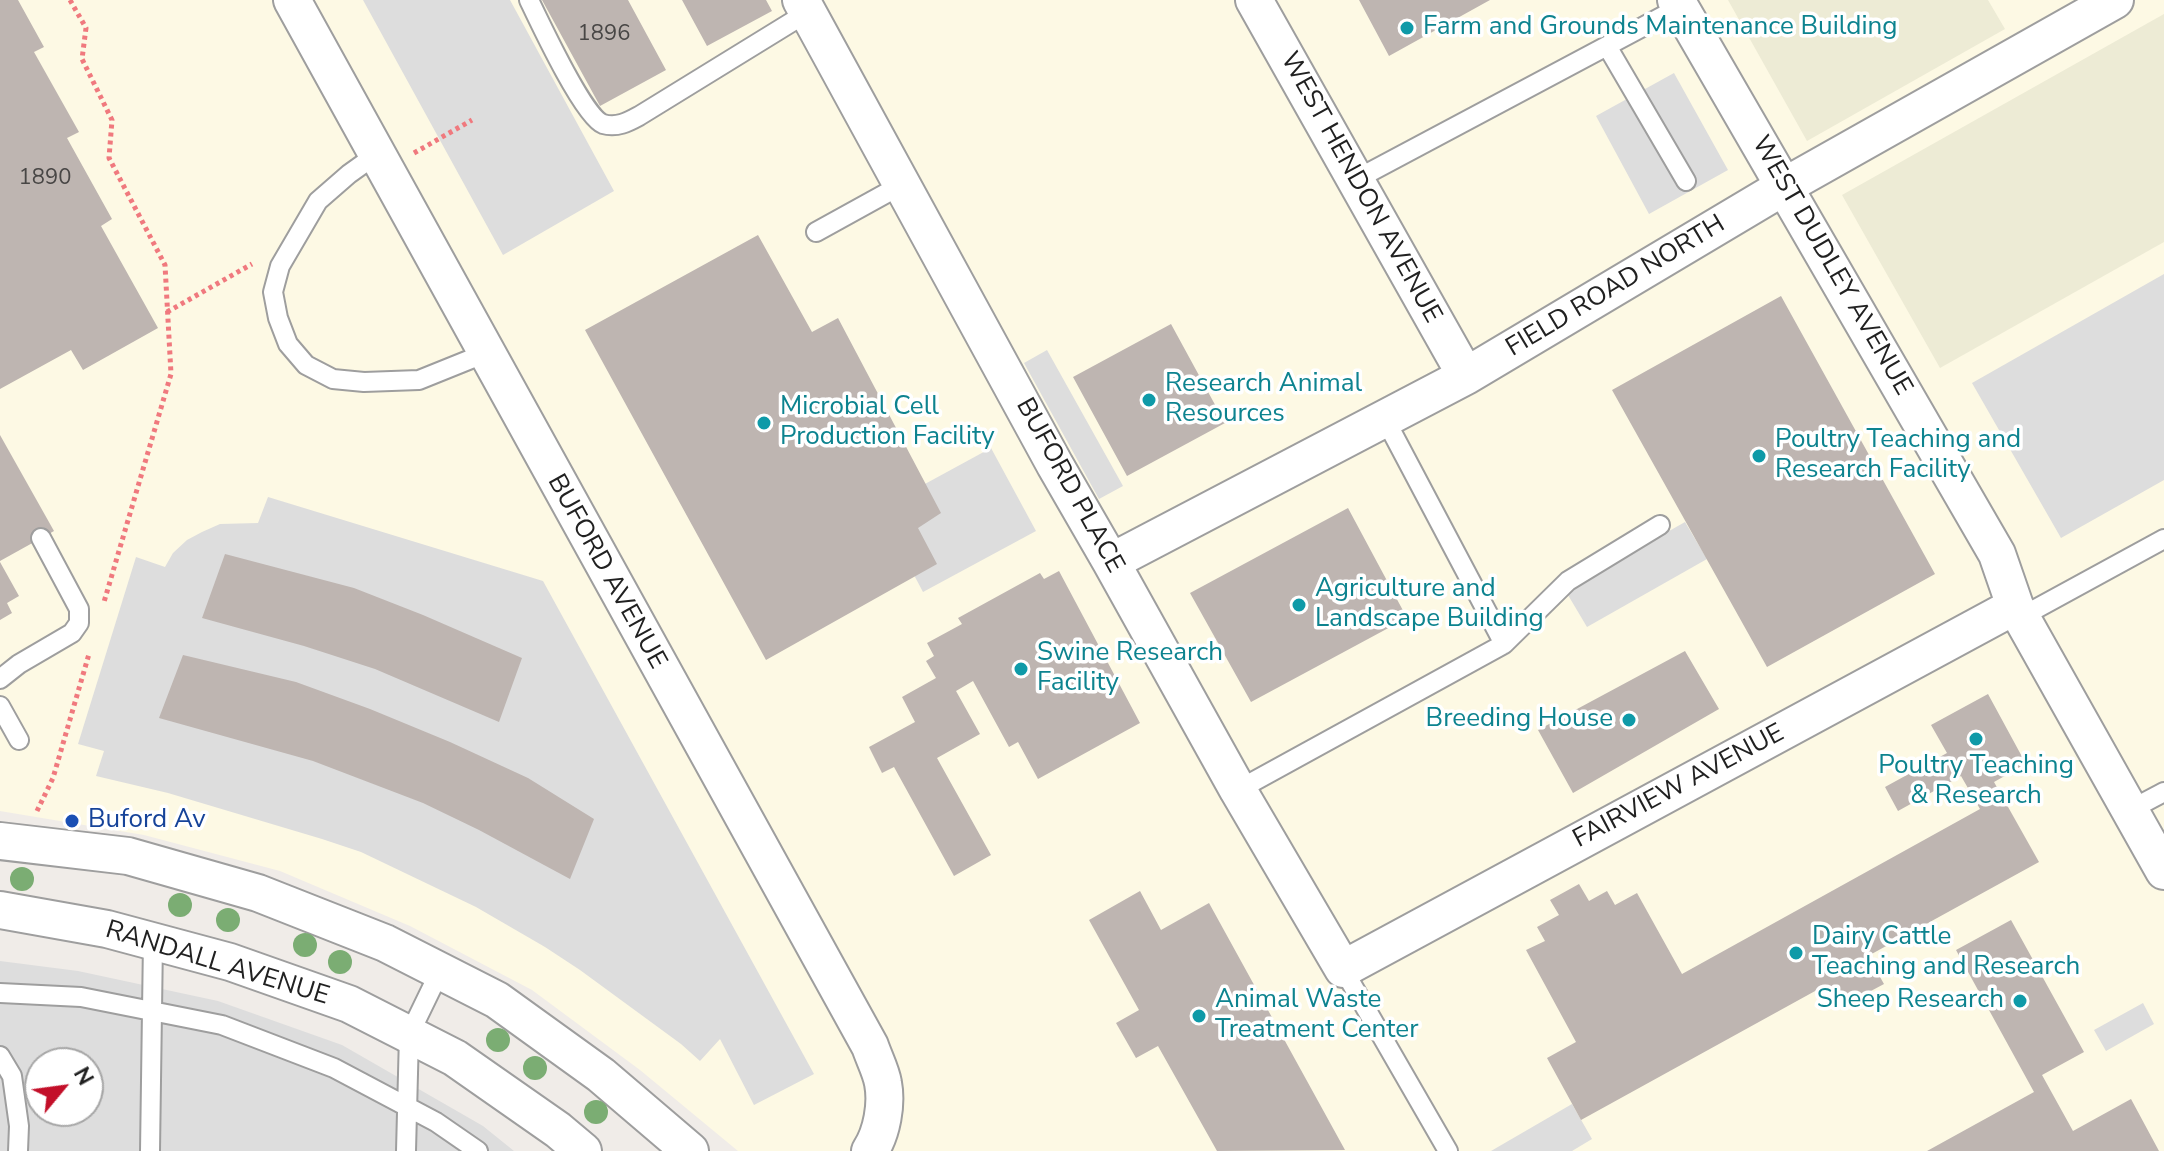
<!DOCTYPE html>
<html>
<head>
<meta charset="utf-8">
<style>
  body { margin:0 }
  #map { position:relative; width:2164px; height:1151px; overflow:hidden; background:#f0ece8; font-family:"Nunito Sans",sans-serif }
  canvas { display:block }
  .north { position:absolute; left:24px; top:1047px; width:80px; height:80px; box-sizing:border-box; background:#fff; border:2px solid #a6a6a6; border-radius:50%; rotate:61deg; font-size:22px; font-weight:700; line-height:32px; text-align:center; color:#212121 }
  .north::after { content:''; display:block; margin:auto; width:28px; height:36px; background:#c30f29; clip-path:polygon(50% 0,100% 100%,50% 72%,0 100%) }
</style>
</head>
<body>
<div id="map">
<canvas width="2164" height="1151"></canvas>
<div class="north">N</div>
</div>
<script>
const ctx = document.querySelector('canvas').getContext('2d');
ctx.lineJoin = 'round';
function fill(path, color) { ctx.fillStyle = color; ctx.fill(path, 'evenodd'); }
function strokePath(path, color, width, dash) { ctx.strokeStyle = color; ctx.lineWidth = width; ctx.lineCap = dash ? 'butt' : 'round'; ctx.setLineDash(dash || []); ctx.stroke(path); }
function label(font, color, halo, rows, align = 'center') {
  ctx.font = font + ' "Nunito Sans",sans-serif'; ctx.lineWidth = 7; ctx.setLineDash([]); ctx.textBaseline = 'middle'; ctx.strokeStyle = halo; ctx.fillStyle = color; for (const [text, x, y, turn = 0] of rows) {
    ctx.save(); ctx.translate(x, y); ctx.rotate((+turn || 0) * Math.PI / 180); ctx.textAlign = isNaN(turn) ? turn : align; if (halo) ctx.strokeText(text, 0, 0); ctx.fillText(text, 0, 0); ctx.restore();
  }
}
fill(new Path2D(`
  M0,0h2164v1151h-1426l-98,-81 -108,-80 -122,-64 -130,-55 -136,-36 -144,-24z`), '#fdf9e4');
fill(new Path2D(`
  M1728,0h260l17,29 -198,112z
  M2164,14v228l-224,126 -98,-173z`), '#edebd5');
fill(new Path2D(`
  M363,0h147l104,191 -111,64z
  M1674,73l54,97 -79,44 -53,-98z
  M2164,274v206l-103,58 -89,-155z
  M1047,350l76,136 -24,13 -75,-136z
  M991,448l45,83 -113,61 -44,-83z
  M268,497l275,84 271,493 -60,31 -34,-66 -20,22 -19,-17 -101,-74 -35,-23 -69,-40 -115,-55 -39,-13 -154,-46 -72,-17 8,-25 -26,-7 58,-187 29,10 8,-14 14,-13 15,-8 18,-8 38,-1z
  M1685,522l22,37 -120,68 -22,-37z
  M0,961l78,10 140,30 124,44 141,81 31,25h-514zM40,1063h48v48h-48z
  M2143,1003l11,21 -48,27 -12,-21z
  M1572,1104l20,35 -20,12h-81z`), '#ddd');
fill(new Path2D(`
  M0,0h18l26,47 -10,5 45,80 -12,6 45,81 -11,7 57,102 -75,42 -12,-20 -71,39z
  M542,0h86l38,70 -66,36z
  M682,0h84l6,11 -65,35z
  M1359,0h131l-101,56z
  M758,235l54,97 26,-14 103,195 -23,15 19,36 -171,96 -181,-330z
  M1781,296l154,278 -168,93 -155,-277z
  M1171,324l54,99 -98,53 -54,-99z
  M0,435l54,96 -54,30z
  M1348,508l59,110 -156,84 -61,-109z
  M225,554l129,34 69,27 99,43 -23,64 -124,-53 -71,-23 -102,-28z
  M0,562l19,34 -12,7 5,10 -12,7z
  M1059,571l81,152 -102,56 -20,-37 -9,5 -36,-66 -17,10 24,43 -43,24 54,97 -37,21 -60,-109 -12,6 -13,-26 46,-25 -13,-25 34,-19 -10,-17 8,-5 -7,-13 35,-19 -4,-6 82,-45 4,6z
  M1685,651l34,58 -146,84 -35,-63z
  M183,655l113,27 74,27 80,33 78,36 66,41 -24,60 -91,-49 -56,-27 -110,-42 -154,-43z
  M1988,694l38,70 -32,18 45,80 -171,94 16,28 -45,24 -13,-23 -245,135 -34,-62 29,-16 -50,-92 19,-9 -8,-14 22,-12 -9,-15 29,-16 10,17 18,-10 8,14 22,-12 45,81 298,-165 -19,-33 -63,35 -13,-24 62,-34 -16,-28z
  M1140,891l21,39 48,-27 136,247 -128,1 -59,-105 -22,12 -20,-35 23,-13 -50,-90z
  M2011,920l73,132 -42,23 31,56 58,-32 28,52h-232l107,-59 -78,-142z`), '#beb5b1');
const service = new Path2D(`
  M529,0c11,23 55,117 74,124 14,4 25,-2 36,-8l169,-104
  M1607,46l79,135
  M377,154l-28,20 -31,27 -38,65 -7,26 5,26 10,26 18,21 27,14 31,3 55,-2 67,-27
  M1355,180l325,-173
  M816,232l87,-48
  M2021,617l143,-78
  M1504,644l64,-63 92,-56
  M0,679l19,-15 53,-31 7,-10v-14l-38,-71
  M0,706l19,34
  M1238,790l266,-146 -119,-225
  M2130,810l34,-18
  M1343,969l105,182
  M0,993l81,4 141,28 112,43 102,54 42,29
  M0,1056l12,20 7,50 -1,25
  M150,1151l3,-210
  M406,1151l3,-116 31,-64`);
const minor = new Path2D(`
  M292,0l578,1046c4,12 11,25 13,37 4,21 -1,50 -13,68
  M801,0l254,465 56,97 127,228 105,179 672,-363
  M1254,0l212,376
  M1676,0l321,554 18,52 149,265
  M1111,562l355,-186 319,-190 330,-186
  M0,841l128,15 130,37 127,50 112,57 104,75 89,76
  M0,910l107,19 123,33 119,42 106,54 103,72 25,21`);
strokePath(service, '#9e9e9e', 22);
strokePath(minor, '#9e9e9e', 40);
strokePath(new Path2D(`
  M70,0l16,28 -4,31 30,61 -3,38 56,107 6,109 -67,228
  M414,153l58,-33
  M167,312l85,-48
  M37,811l16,-33 36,-124`), '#f0797e', 5, [4, 4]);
strokePath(service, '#fff', 18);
strokePath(minor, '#fff', 36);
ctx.fillStyle = '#7bad73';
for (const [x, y] of [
  [22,879],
  [180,905],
  [228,920],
  [305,945],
  [340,962],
  [498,1040],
  [535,1068],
  [596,1112]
]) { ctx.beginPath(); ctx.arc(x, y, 12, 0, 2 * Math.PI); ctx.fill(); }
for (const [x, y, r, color] of [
  [1407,28,8,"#0f9aa8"],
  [1149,400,8,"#0f9aa8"],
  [764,423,8,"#0f9aa8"],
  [1759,456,8,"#0f9aa8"],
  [1299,605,8,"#0f9aa8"],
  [1021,669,8,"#0f9aa8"],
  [1629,720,8,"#0f9aa8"],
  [1976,739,8,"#0f9aa8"],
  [72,821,8,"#1a4fb4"],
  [1796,953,8,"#0f9aa8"],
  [2020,1001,8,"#0f9aa8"],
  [1199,1016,8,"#0f9aa8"]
]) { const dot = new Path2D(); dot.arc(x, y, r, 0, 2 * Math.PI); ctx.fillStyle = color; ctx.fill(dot); strokePath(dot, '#fff', 3); }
label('22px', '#484645', null, [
  ["1896",604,35],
  ["1890",45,179]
]);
label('26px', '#0d838f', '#fff', [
  ["Farm and Grounds Maintenance Building",1423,28],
  ["Research Animal",1165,385],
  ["Resources",1165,415],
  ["Microbial Cell",780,408],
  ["Production Facility",780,438],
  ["Poultry Teaching and",1775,441],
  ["Research Facility",1775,471],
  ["Agriculture and",1315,590],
  ["Landscape Building",1315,620],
  ["Swine Research",1037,654],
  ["Facility",1037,684],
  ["Breeding House",1613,720,"right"],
  ["Poultry Teaching",1976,767,"center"],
  ["& Research",1976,797,"center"],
  ["Dairy Cattle",1812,938],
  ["Teaching and Research",1812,968],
  ["Animal Waste",1215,1001],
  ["Treatment Center",1215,1031],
  ["Sheep Research",2004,1001,"right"]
], 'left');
label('26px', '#212121', '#fff', [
  ["WEST HENDON AVENUE",1360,188,61],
  ["WEST DUDLEY AVENUE",1831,266,60],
  ["FIELD ROAD NORTH",1616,287,-31],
  ["BUFORD PLACE",1069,486,61],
  ["BUFORD AVENUE",606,572,61],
  ["FAIRVIEW AVENUE",1679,787,-28],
  ["RANDALL AVENUE",217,964,17]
]);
label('26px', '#164399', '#fff', [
  ["Buford Av",88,821]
], 'left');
</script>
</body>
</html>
